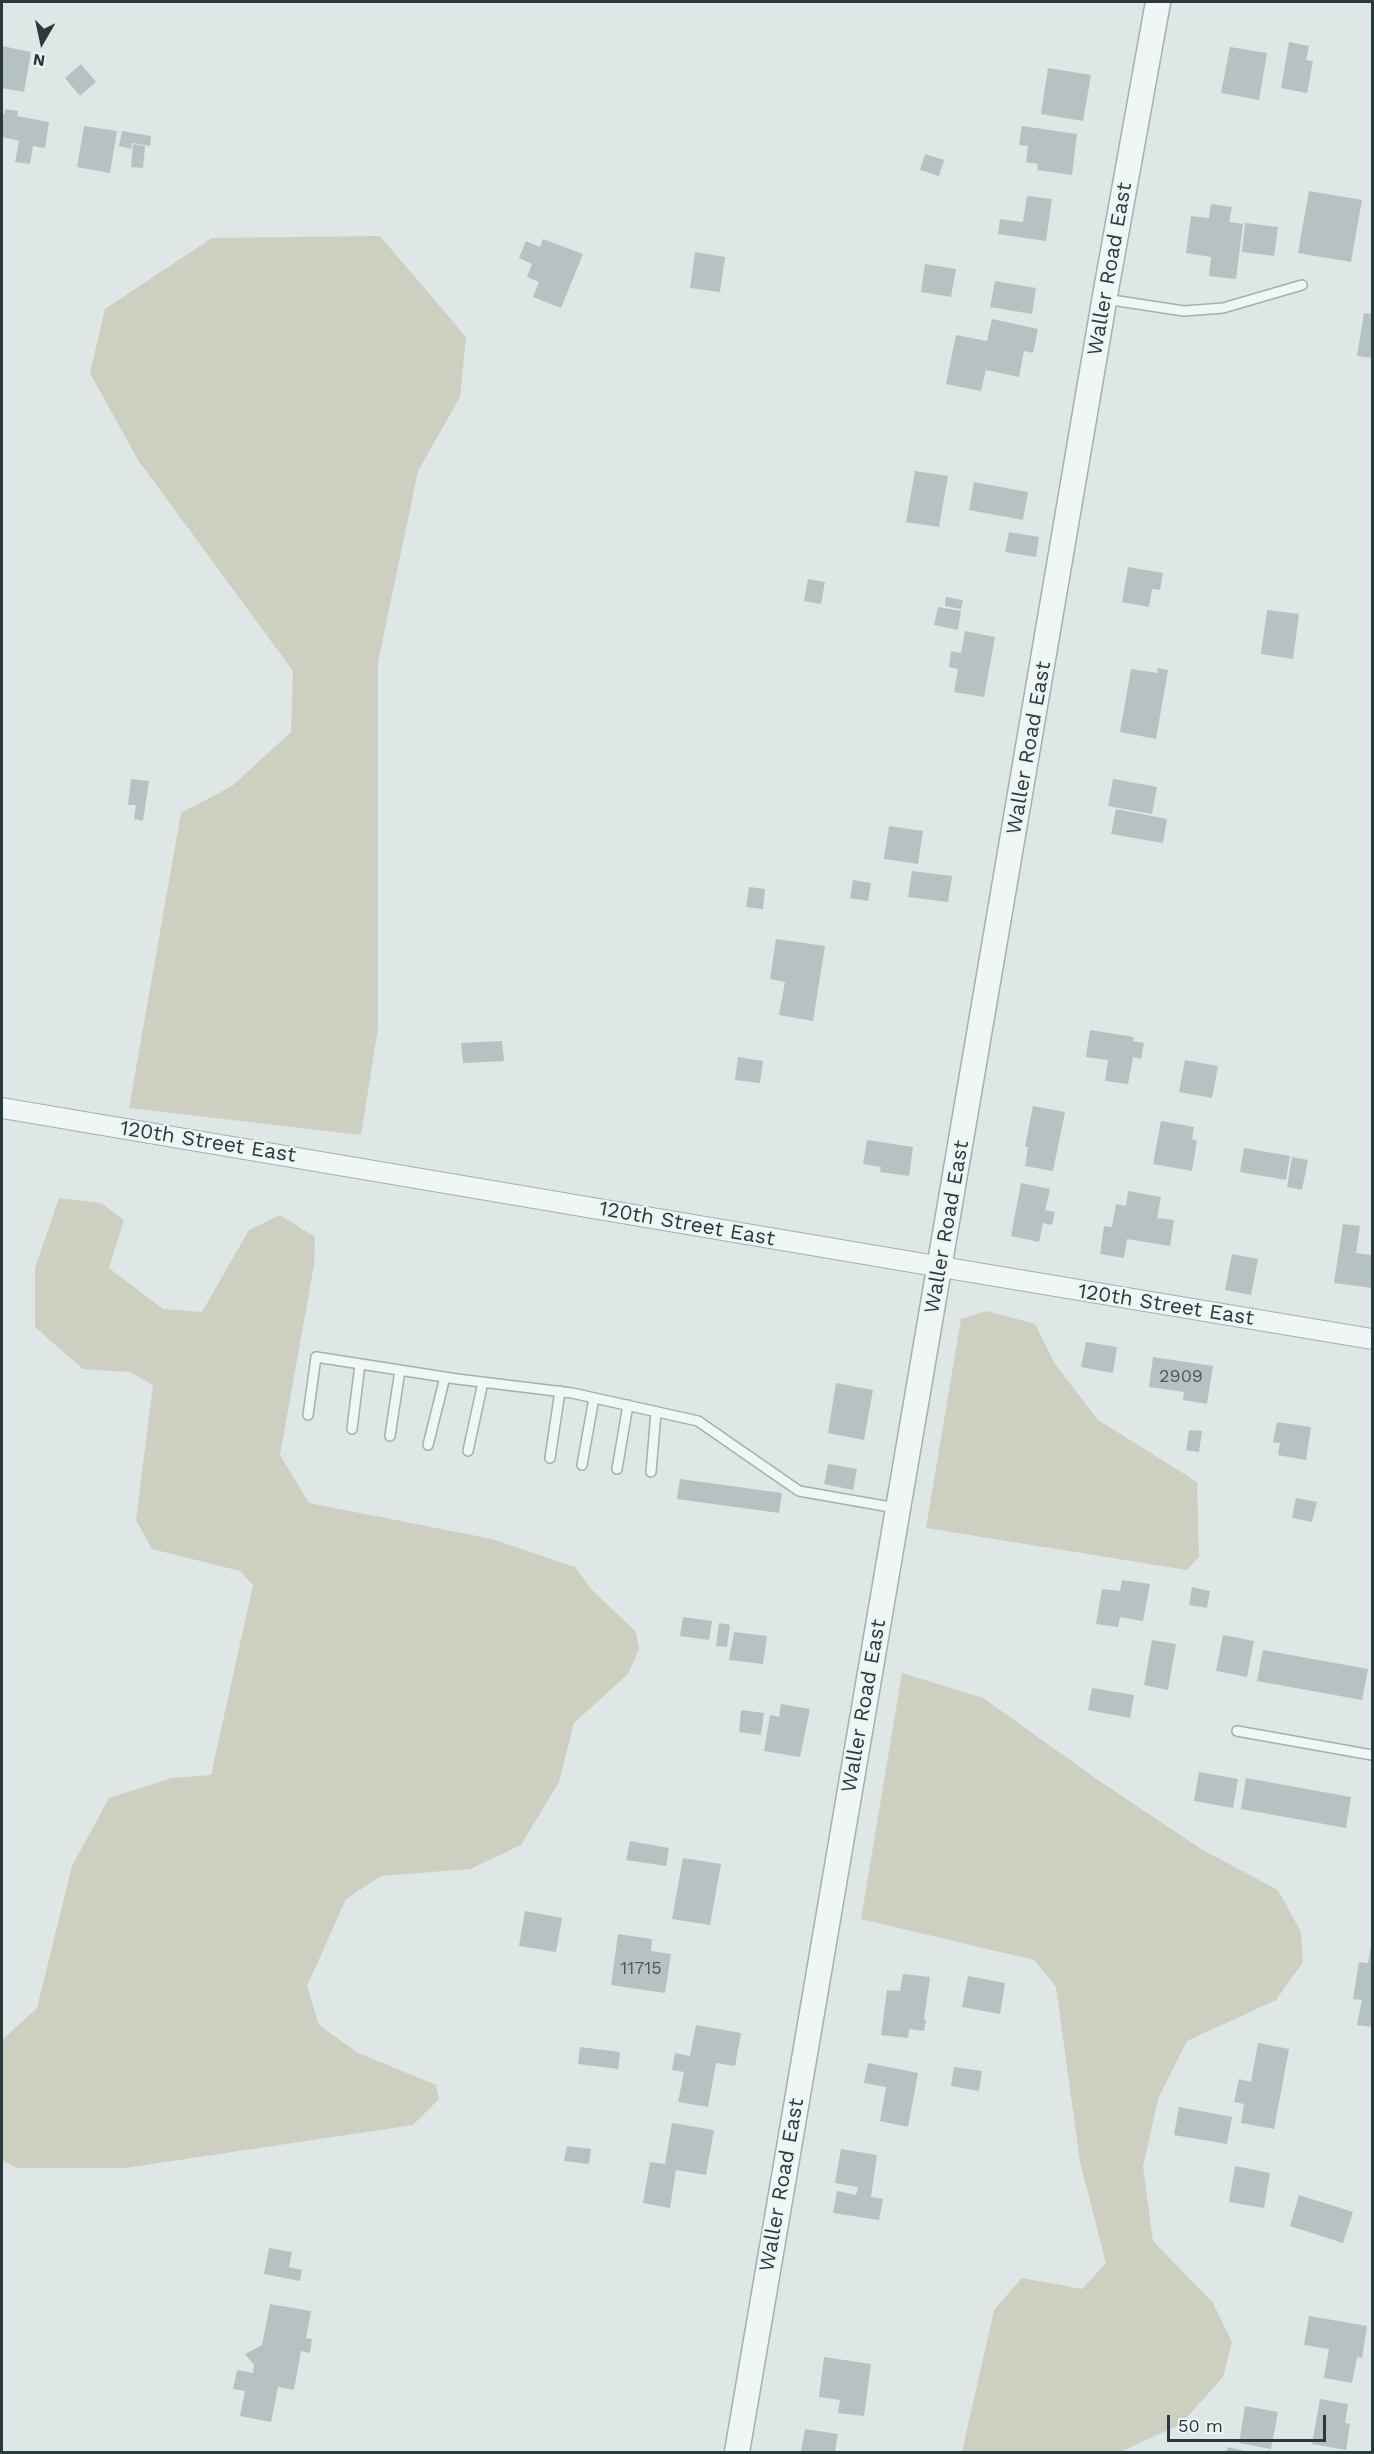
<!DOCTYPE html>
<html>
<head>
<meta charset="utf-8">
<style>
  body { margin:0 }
  #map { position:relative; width:1374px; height:2454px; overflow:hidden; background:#dee6e6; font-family:"Work Sans",sans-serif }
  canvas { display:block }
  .frame { position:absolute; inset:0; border:3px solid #293a3c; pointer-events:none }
  .north { position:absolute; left:12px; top:12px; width:60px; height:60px; -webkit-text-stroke:4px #edf4f4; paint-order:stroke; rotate:189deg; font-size:16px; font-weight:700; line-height:24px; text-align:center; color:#293a3c }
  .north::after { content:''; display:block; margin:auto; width:21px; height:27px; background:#293a3c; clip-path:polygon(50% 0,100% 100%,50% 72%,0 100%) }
  .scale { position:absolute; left:1167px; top:2415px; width:159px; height:27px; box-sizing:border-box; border:3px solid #293a3c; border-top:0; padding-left:8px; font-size:18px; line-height:21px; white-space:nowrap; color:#293a3c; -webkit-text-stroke:4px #edf4f4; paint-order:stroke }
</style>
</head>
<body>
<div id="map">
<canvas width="1374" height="2454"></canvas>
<div class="frame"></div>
<div class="north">N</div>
<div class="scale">50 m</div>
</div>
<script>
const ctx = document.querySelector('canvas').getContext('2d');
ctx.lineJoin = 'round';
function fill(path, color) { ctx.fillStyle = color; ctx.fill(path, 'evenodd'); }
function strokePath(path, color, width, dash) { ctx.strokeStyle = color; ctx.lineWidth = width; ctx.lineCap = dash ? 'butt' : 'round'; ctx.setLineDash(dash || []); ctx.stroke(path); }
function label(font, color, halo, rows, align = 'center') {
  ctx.font = font + ' "Work Sans",sans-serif'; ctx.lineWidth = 4.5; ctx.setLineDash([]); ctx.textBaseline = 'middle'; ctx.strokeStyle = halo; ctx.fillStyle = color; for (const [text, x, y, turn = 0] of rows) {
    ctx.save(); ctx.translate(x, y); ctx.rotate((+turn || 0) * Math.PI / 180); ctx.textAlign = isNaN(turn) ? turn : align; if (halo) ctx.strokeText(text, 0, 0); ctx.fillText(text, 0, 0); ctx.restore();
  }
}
fill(new Path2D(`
  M380,236l86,101 -6,60 -42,74 -40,191v366l-17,107 -232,-27 52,-295 51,-27 59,-54 2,-61 -155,-211 -48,-87 15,-64 107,-71z
  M59,1198l42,5 23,17 -15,48 54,41 39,3 47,-82 31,-15 35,22 -1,28 -34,190 29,48 183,36 83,28 17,23 44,42 3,17 -11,25 -54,49 -15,59 -38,63 -51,24 -89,7 -35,23 -39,87 12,39 39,28 78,32 3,14 -26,26 -288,43h-108l-15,-8v-120l35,-32 35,-142 37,-68 63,-20 39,-3 42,-190 -13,-14 -88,-22 -16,-29 17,-135 -23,-13 -47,-3 -48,-42v-59z
  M987,1311l48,13 20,40 43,56 99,62 2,75 -12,13 -261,-42 35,-209z
  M902,1673l81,25 112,80 106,71 77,41 23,42 2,30 -27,38 -89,41 -29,58 -15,68 10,74 60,62 19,39 -9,35 -42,47 -61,28h-158l32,-142 28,-32 60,11 24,-26 -26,-101 -24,-175 -22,-27 -173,-41z`), '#cdcfc0');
fill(new Path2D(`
  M1289,42l20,4 -3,14 7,1 -6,32 -26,-5z
  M2,46l29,6 -7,40 -22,-4z
  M1230,47l37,6 -8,47 -38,-7z
  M81,64l15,18 -16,14 -15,-18z
  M1048,68l43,7 -8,46 -42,-7z
  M5,109l13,2 -1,5 32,6 -4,26 -12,-2 -3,18 -15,-2 4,-21 -17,-4v-22h2z
  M84,126l33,5 -7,42 -33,-6z
  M1022,126l55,8 -5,41 -35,-5 1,-6 -12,-2 2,-16 -9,-1z
  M122,131l29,5 -1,10 -18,-3 -1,6 -12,-3z
  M133,144l12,2 -2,22 -12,-1z
  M925,154l19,6 -5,16 -19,-6z
  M1309,191l53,9 -11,62 -53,-9z
  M1027,196l25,3 -6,42 -48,-7 2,-15 23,3z
  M1211,204l21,3 -3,15 14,2 -7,55 -27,-3 2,-19 -25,-4 5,-37 18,2z
  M1245,223l33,4 -4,29 -32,-4z
  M543,239l40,15 -22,54 -28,-11 6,-15 -12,-5 5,-13 -13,-6 7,-17 14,6z
  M695,252l30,5 -5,35 -30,-4z
  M925,264l31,5 -5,28 -30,-5z
  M995,281l41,7 -4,26 -42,-7z
  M1364,313l8,1v44l-15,-2z
  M992,319l46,10 -5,24 -9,-2 -5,26 -33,-7 -5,21 -35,-7 10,-49 31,6z
  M915,471l33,5 -9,51 -33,-5z
  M974,482l54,10 -5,28 -54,-10z
  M1009,532l30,5 -3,20 -31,-5z
  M1128,567l35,6 -3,17 -8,-1 -3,18 -27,-5z
  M808,579l17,3 -4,22 -17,-3z
  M946,597l17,3 -2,9 -16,-3z
  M938,607l23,4 -3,19 -24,-5z
  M1267,610l32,4 -6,45 -32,-5z
  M965,631l30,6 -11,60 -30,-5 4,-23 -9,-2 2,-16 10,2z
  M1158,668l10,2 -12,69 -36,-7 11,-63 26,4z
  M131,779l18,2 -6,40 -9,-2 2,-14h-8z
  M1113,779l44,8 -5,27 -44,-8z
  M1116,809l51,10 -4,24 -52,-9z
  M889,826l34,5 -5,33 -34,-5z
  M912,871l40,5 -4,26 -40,-5z
  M853,880l18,3 -3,18 -18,-3z
  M749,887l16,2 -2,20 -17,-2z
  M776,939l49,7 -12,75 -34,-6 6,-33 -15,-3z
  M1090,1030l44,7 -1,4 11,2 -3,16 -8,-2 -5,27 -23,-3 3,-21 -22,-3z
  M502,1041l2,20 -41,2 -2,-20z
  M738,1057l25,4 -3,22 -25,-3z
  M1185,1060l33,6 -6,32 -33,-6z
  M1033,1106l32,6 -12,59 -28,-5 3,-19h-3z
  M1161,1121l33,6 -2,12 5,2 -5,30 -39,-7z
  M867,1140l46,7 -4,29 -29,-4 1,-5 -18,-3z
  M1244,1148l46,8 -4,24 -46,-8z
  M1292,1157l16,3 -6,30 -15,-3z
  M1021,1183l29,6 -5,21 10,2 -3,13 -9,-2 -4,19 -28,-6z
  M1128,1191l33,6 -4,21 17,2 -4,26 -43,-7 -3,19 -24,-4 4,-28 8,1 4,-23 10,2z
  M1343,1224l17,2 -4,27 16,2v33l-38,-5z
  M1232,1254l26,5 -7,36 -26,-5z
  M1086,1342l31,5 -4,26 -32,-6z
  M1153,1357l60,9 -6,38 -24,-4 1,-8 -35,-5z
  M836,1383l37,7 -9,50 -36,-7z
  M1277,1422l34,5 -5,33 -28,-5 2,-12 -7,-1z
  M1189,1430l13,1 -3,21 -13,-2z
  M828,1464l29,5 -4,21 -29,-6z
  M680,1479l102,14 -3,20 -102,-14z
  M1296,1498l21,4 -5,20 -20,-4z
  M1122,1580l28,4 -7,37 -23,-4 -2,10 -22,-3 6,-35 18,2z
  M1192,1587l18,4 -3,17 -18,-3z
  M683,1617l29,4 -3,19 -29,-4z
  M719,1623l11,2 -3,22 -11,-1z
  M734,1632l33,4 -4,28 -34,-4z
  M1223,1635l31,6 -7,36 -31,-6z
  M1152,1640l24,4 -8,46 -24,-5z
  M1263,1650l105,19 -6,31 -105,-19z
  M1092,1688l42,7 -4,23 -42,-8z
  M781,1704l29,5 -10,48 -36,-6 6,-36 9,2z
  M741,1710l23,3 -3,22 -22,-3z
  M1199,1772l39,7 -5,29 -39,-7z
  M1246,1778l105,19 -5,31 -105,-19z
  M630,1841l39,7 -3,18 -40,-6z
  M683,1858l38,6 -11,61 -38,-6z
  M525,1911l37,7 -6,34 -37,-6z
  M618,1934l34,5 -1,12 20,3 -6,39 -54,-8z
  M1371,1946h1v81l-15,-2 5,-25 -9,-1 6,-37 9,1z
  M903,1974l27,3 -6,42 2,1 -2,11 -15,-2 -1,9 -27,-3 6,-45 13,1z
  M968,1976l37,7 -5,31 -38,-7z
  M696,2025l45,8 -6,33 -19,-3 -8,44 -30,-5 6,-30 -12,-2 3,-17 15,3z
  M1258,2043l31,6 -15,80 -33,-6 3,-19 -10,-2 5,-23 12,3z
  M580,2047l40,5 -2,17 -40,-5z
  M868,2063l50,10 -10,54 -28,-6 6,-34 -22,-4z
  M954,2067l28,4 -3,20 -28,-5z
  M1179,2107l53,10 -5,27 -53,-9z
  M672,2123l42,7 -8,45 -30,-5 -6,38 -27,-5 7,-41 15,2z
  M567,2146l24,3 -2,15 -25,-3z
  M841,2149l36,6 -6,42 12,2 -4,21 -46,-7 4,-22 19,4 2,-8 -23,-4z
  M1235,2166l35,7 -6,35 -35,-6z
  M1299,2195l54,17 -10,31 -53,-17z
  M269,2248l23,4 -3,15 13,3 -2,11 -36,-7z
  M270,2304l41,7 -5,27 6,1 -2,14 -9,-2 -7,39 -16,-3 -7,35 -31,-6 5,-25 -12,-2 4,-19 16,3 1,-8 -9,-11 17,-9z
  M1309,2316l58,10 -5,32 -5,-1 -5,26 -28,-5 5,-29 -25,-4z
  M824,2357l47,7 -7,52 -26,-3 2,-13 -21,-3z
  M1320,2399l28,5 -3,19 5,1 -4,26 -34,-6z
  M1245,2406l33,6 -7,37 -32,-6z
  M805,2429l33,5 -3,18h-34z
  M1228,2447l20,5h-22z`), '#b6c2c2');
const service = new Path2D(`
  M1105,299l79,12 39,-3 79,-23
  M308,1415l8,-58 141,22 115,14 126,28 101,70 97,17
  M352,1429l8,-65
  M390,1436l10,-66
  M428,1445l17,-68
  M468,1451l15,-69
  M550,1458l10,-67
  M582,1465l12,-67
  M617,1469l11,-64
  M651,1472l5,-60
  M1237,1731l135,24`);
const minor = new Path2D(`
  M2,1108c457,76 913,156 1370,231`);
const tertiary = new Path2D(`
  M737,2452l369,-2162 52,-288`);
strokePath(service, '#a4afb0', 12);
strokePath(minor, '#a4afb0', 22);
strokePath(tertiary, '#a4afb0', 27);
strokePath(service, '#f0f5f5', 9);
strokePath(minor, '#f0f5f5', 20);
strokePath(tertiary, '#f0f5f5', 24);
label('18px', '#4c5c5e', null, [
  ["2909",1181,1377],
  ["11715",641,1969]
]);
label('21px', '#293a3c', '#edf4f4', [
  ["Waller Road East",1110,269,-80],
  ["Waller Road East",1029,748,-80],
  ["120th Street East",208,1142,9],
  ["120th Street East",687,1224,10],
  ["Waller Road East",947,1227,-80],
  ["120th Street East",1166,1305,9],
  ["Waller Road East",864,1706,-80],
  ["Waller Road East",782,2185,-80]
]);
</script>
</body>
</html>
